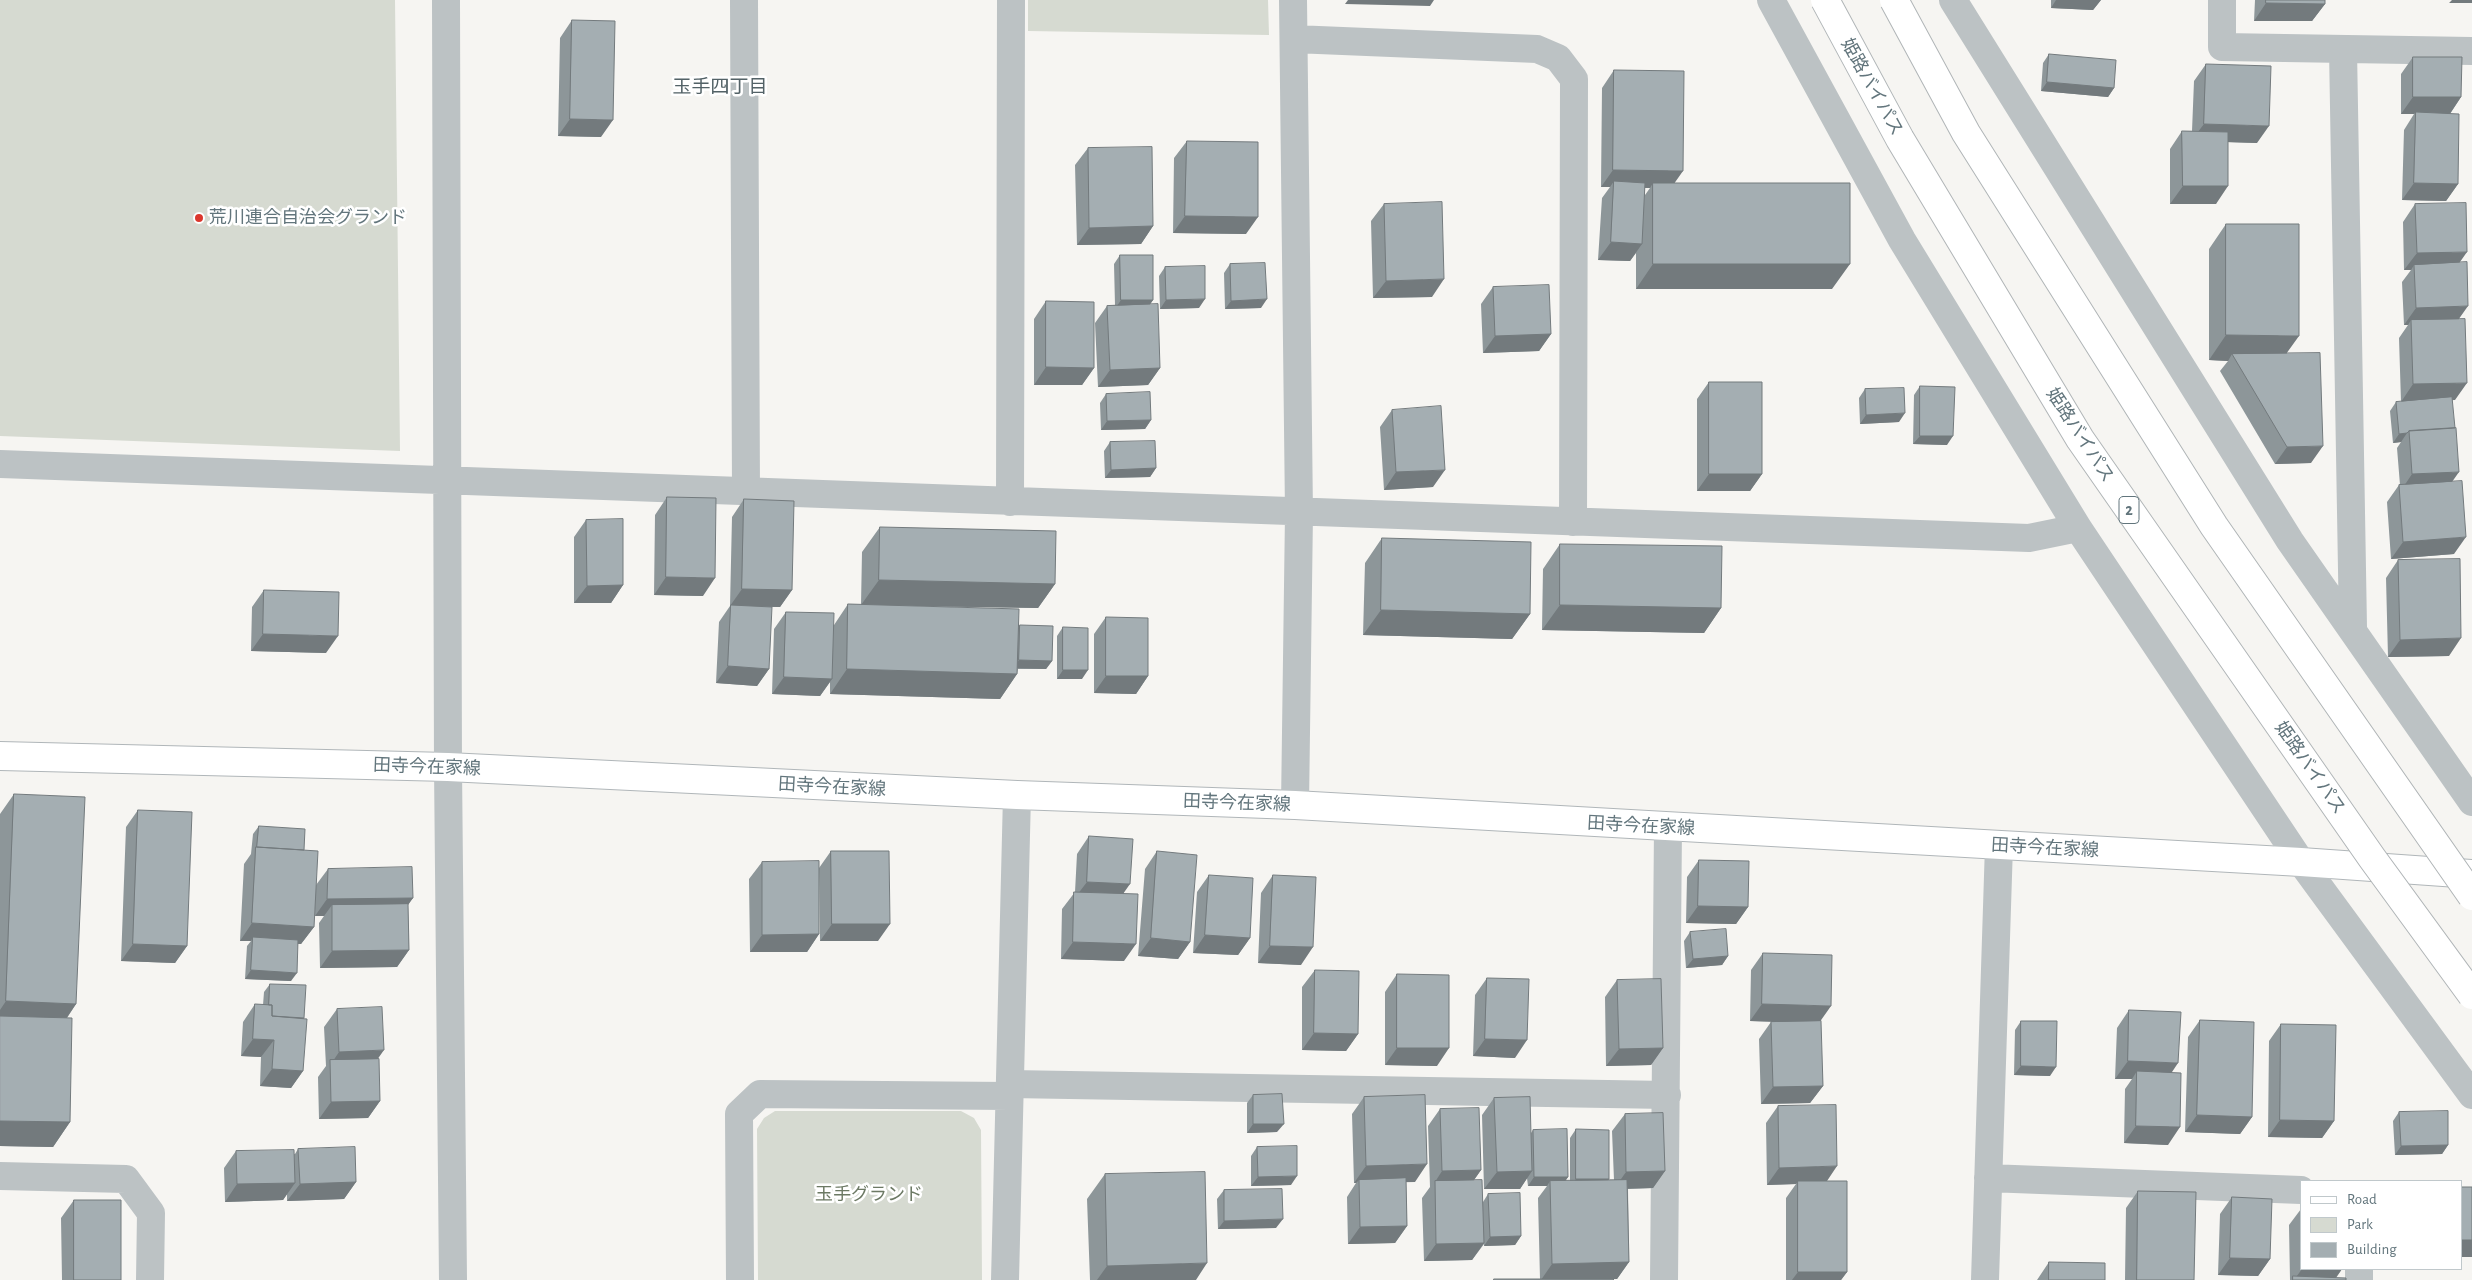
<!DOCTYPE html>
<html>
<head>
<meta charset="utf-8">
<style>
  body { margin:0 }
  #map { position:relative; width:2472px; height:1280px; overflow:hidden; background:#f6f5f2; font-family:"Alegreya Sans",sans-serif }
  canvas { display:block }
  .legend { position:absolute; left:2300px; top:1180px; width:162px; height:90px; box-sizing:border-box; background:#fff; border:1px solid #c0c8cb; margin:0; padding:6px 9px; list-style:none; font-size:15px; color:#62757c }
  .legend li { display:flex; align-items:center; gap:10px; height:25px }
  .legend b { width:25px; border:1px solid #c0c8cb }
</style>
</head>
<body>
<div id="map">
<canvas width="2472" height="1280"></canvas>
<ul class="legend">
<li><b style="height:6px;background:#fff"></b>Road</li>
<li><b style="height:14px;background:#d6dad1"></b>Park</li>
<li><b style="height:14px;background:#a4aeb2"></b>Building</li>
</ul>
</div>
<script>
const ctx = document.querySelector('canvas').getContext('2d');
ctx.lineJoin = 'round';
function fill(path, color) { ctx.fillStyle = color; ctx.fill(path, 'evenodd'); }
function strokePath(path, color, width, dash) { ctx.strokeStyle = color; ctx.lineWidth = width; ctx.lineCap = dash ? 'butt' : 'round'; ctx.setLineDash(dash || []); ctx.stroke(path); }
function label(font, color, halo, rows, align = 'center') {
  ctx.font = font + ' "Alegreya Sans","Noto Sans JP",sans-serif'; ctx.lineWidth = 5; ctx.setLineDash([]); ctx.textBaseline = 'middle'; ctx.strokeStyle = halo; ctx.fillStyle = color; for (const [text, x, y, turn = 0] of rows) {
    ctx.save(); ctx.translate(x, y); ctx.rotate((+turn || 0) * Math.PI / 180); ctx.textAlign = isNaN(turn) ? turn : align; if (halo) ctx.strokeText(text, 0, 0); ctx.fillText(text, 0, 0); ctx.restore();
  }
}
fill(new Path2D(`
  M0,0h395l5,451 -400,-15z
  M1028,0h240l1,35 -241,-4z
  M775,1111h186l13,7 7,12 1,150h-224l-1,-151 7,-11z`), '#d6dad1');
const major = new Path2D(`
  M0,756l448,11 569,28 278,10 1006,57 171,12`);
strokePath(major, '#b0b6b9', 30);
strokePath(new Path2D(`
  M446,0l2,767 5,513
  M744,0l2,492
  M1293,0l6,513 -4,292
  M1771,0l131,240 176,288 223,334 171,233
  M1953,0l337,541 182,261
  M2222,0v47l250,4
  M1294,39l243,10 21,9 16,21 -1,443
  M2343,49l10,578
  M0,464l2029,74 49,-10
  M1010,502l1,-502
  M1010,1084l657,11
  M0,1176l126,3 25,34 -1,67
  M1988,1178l313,12
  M740,1280l-1,-166 21,-20 249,2
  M1005,1280l12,-485
  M1664,1280l4,-453
  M1985,1280l14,-435
  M2359,1280v-11`), '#bcc2c4', 28);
strokePath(major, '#fff', 28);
const highwayBridge = new Path2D(`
  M1825,0l75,139 180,300 292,419 100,137
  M1894,0l72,133 248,393 258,370`);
strokePath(highwayBridge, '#b0b5b7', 30, []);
strokePath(highwayBridge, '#fff', 28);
fill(new Path2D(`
  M2051,0h50l-8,10 -42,-2z
  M2255,0h70v4l-13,17h-58z
  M572,20l29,117 -43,-1 2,-98z
  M2049,54l65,34 -6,9 -67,-6 2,-28z
  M2413,57l48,40 -11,17 8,70 -12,17 -44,-1 2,-70 10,-16h-13v-40z
  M2206,64l51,79 -29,-1 -12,62h-46v-55l12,-18h10l2,-50z
  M1614,70l61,113 157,106h-196v-36l-6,8 -32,-1 4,-62 8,-11h-9l1,-99zM1645,188h5l-5,7z
  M1187,141l59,93 -73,-1 1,-75z
  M1088,148l65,78 -12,18 -64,1 -2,-80z
  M1384,204l48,93 -59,1 -2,-77z
  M2415,204l45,59 -1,56 -4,81h-3v81l2,73 -63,5 -4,-57 12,-17h1l-3,-37 4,-6 -8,1 -3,-32 6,-9 11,-1 -6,1 -2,-64 9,-13h-4l-2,-43 9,-12h-7l-1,-48z
  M2226,224l61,129 24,110 -36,1 -55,-93 8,-10 -19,-1v-111z
  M1120,255l33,45 -3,4 10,64 -12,17 -50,2 -3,-64 12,-17 8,-1 -1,-41z
  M1230,264l31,44 -36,1 -1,-36z
  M1165,267l34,41 -39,1 -1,-33z
  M1493,287l58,47 -12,17 -56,2 -2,-49z
  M1046,301l48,67 -12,17h-48v-66z
  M1709,382l53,92 -12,17h-53v-92z
  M1920,386l27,59 -34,-1 1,-49z
  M1865,389l34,33 -39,2 -1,-26z
  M1106,394l45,26 -6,9 -44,1 -1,-27z
  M1392,410l41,77 -49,3 -4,-63z
  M1110,442l46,26 -6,9 -45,1 -1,-27z
  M667,497l36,99 -49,-1 1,-80z
  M744,499l48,91 -12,17h-13l2,62 -12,17 -41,-3 3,-61 11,-16 2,-89z
  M586,520l37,65 -12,18h-37v-66z
  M880,527l175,57 -17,24 -142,-2 122,22 2,-3 32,36 -6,8h-28l-1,5 -17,25 -170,-5v-12l-10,14 -48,-2 2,-65 12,-17 48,13 14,-21 13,1 1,-53z
  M1382,538l148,76 -18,25 -149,-4 2,-72z
  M1560,544l161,64 -17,25 -162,-3 1,-61z
  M2398,560l51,96 -61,1 -2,-79z
  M264,590l62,63 -75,-2 1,-44z
  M1106,617l42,59 -12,18 -42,-1v-59z
  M1063,627l19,52h-25v-43z
  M14,794l62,210 -9,14 3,104 -17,25 -53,-1v-332z
  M138,810l49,136 -12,17 -54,-2 5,-134z
  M259,826l45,24 12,35 12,-16 85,29 -5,6 1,46 -12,17 -77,1 -1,-45 5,-7h-9v-23l-1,34 -13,17h-3l-7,37 -46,-2 2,-33 4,-5h-11l4,-77 7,-10 2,-20z
  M1089,836l35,57v68l-63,-2 1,-50 13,-17 2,-38z
  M831,851l47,90h-58l-1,-73z
  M1157,851l33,91 -12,17 -40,-3 7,-87z
  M1699,860l49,47 -12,17 -50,-1 1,-46z
  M762,862l57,72 -12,18h-57l-1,-73z
  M1209,875l41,63 -12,17 -45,-2 4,-61z
  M1273,875l28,90 -43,-2 3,-70z
  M1690,932l38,24 -6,9 -36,3 -2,-27z
  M1763,953l57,68 3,65 -13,17 -49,1 -2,-65 12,-17h6l-27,-1 1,-51z
  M1315,970l43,64 -12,17 -44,-1v-63z
  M1397,974l40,92 -52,-1v-73z
  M1487,978l28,80 -42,-2 2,-61z
  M1617,980l46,68 -12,17 -45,1 -1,-69z
  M270,984l34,34 -1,53 -12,17 -31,-2 1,-29 -20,-1 2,-34 12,-18 8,1 1,-13z
  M337,1009l41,50 2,42 -12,17 -49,1 -1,-42 8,-11 -2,-39z
  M2129,1010l43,63 -4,72 -44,-2 1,-54 7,-10h-17l2,-51z
  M2200,1020l52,97 -12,17 -55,-2 3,-95z
  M2021,1021l29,55 -36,-1 1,-45z
  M2281,1024l53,97 -12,17 -54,-1 1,-96z
  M1253,1095l24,37 -30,1v-30z
  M1364,1097l51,85h-9l1,44 -12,17 -47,1 -1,-47 9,-14h-2l-2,-69z
  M1494,1098l37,35 2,-3 35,47 -3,4h5v-43l6,-9 33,51h5l-2,-49 13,-17 40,57 -12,17 -25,1 1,73 -12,17 -123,1v-1h46l-2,-81 9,-12h-19l-1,-8 -7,11h-36l-2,-74z
  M1778,1106l48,75 21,91 -6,8h-55v-82l10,-14 -29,1 -1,-62z
  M1440,1109l41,61 -7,10 9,22 5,-8 33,42 -6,9 -31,1v-2l-12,16 -48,1 -2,-63 8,-11 -2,-61z
  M2399,1112l49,33 -6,9 -47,1 -2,-34z
  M1257,1147l34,38 -40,1v-30z
  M298,1149l58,33 -12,17 -57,2v-7l-4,6 -58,2 -1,-34 12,-17 59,3z
  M1105,1174l91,106h-106l-3,-81z
  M1224,1190l52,38 -58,1 -1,-30z
  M2138,1191l56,89h-69l1,-72z
  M2232,1197l38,62 -12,17 -40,-1 2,-61z
  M74,1200l47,80h-59l-1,-62z
  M2301,1209v60h41l-6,9 10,2h-56l-1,-55z
  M2049,1262l56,18h-68z`), '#8d9699');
fill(new Path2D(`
  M1348,0h86l-4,6 -85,-2z
  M2056,0h45l-8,10 -42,-2z
  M2452,0h20v3h-23z
  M2266,3l59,1 -13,17h-58z
  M2047,82l67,6 -6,9 -67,-6z
  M2413,97h48l-12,18 -33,-3 -2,2h-13z
  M570,119l43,1 -12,17 -43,-1z
  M2204,124l65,2 -12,17 -66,-2z
  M1613,170l70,1 -12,17 -18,-5 -3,5 -36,-1v-6l-4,6h-9z
  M2414,183l44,1 -12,17 -44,-1z
  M2183,186h45l-12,18h-46z
  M1185,216l73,1 -12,17 -73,-1z
  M1153,226l-12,18 -64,1 12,-17z
  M1611,242l31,2 -12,17 -32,-1z
  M2467,252l-12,17 -41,-4 -3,5h-7l13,-17z
  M1653,264h197l-18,25h-196z
  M1444,279l-12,18 -59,1 13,-17z
  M1205,299l-6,9 -39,1 6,-9z
  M1267,299l-6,9 -36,1 6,-8z
  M1121,300h32l-6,9h-32z
  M2468,306l-12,17 -45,-3 -3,5h-4l12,-17z
  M1551,334l-12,17 -56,2 12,-17z
  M2226,335l73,1 -18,25 -49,-7 -4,7 -19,-1z
  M1046,367l48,1 -12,17h-48z
  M1160,368l-12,17 -50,2 12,-17z
  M2467,383l-12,17 -54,2 12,-18z
  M1905,413l-6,9 -39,2 6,-9z
  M1151,420l-6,9 -44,1 6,-9z
  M2407,433l-6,9 -8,1 6,-9z
  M1920,436h33l-6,9 -34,-1z
  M2323,446l-12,17 -36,1 12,-17z
  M1156,468l-6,9 -45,1 6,-8z
  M1445,470l-12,17 -49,3 12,-18z
  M2459,472l-12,17 -47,3 12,-18z
  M1709,474h53l-12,17h-53z
  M2466,537l-12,17 -63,5 12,-17z
  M666,577l49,1 -12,18 -49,-1z
  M879,580l176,4 -17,24 -177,-3z
  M623,585l-12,18h-37l13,-17z
  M742,589l50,1 -12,17 -50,-1z
  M1560,605l161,3 -17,25 -162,-3z
  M1381,610l149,4 -18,25 -149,-4z
  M263,634l75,2 -12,17 -75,-2z
  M2461,638l-12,18 -61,1 12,-17z
  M1019,660l33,1 -6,8 -33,-1z
  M728,666l41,3 -12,17 -41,-3z
  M847,669l170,5 -17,25 -170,-5z
  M1063,670h25l-6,9h-25z
  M1106,676h42l-12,18 -42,-1z
  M784,677l48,2 -12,17 -48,-2z
  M1087,882l43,2 -12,17 -44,-2z
  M413,898l-12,17 -69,-10 -8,11h-9l12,-17z
  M1698,906l50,1 -12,17 -50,-1z
  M252,923l62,4 -13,17 -48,-3v-4l-2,4h-11z
  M832,924h58l-12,17h-58z
  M819,934l-12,18h-57l12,-17z
  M1205,935l45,3 -12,17 -45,-2z
  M1151,938l39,4 -12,17 -40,-3z
  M1073,942l63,2 -12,17 -63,-2z
  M133,944l54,2 -12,17 -54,-2z
  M1270,946l43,1 -12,18 -43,-2z
  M409,950l-12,17 -77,1 12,-17z
  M1728,956l-6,9 -36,3 7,-9z
  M251,970l46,3 -6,8 -46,-2z
  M6,1001l70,3 -17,25 -59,-2v-17z
  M1762,1004l69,2 -12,17 -69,-2z
  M1314,1033l44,1 -12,17 -44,-1z
  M253,1039l21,1 -13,17 -20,-1z
  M1485,1039l42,1 -12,18 -42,-2z
  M1397,1048h52l-12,18 -52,-1z
  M1663,1048l-12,17 -45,1 13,-17z
  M384,1050l-12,17 -41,-3 8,-12z
  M2128,1061l50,2 -12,18 -29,-10 -5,8h-17z
  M2021,1066l35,1 -6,9 -36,-1z
  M272,1069l31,2 -12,17 -31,-2z
  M1823,1086l-13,17 -49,1 12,-17z
  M380,1101l-12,17 -49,1 12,-17z
  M2197,1115l55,2 -12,17 -55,-2z
  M2280,1120l54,1 -12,17 -54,-1z
  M0,1121l70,1 -17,25 -53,-1z
  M1253,1124h31l-7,8 -30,1z
  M2136,1126l44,1 -12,18 -44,-2z
  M2448,1145l-6,9 -47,1 6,-9z
  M1427,1164l-12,18 -56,1v-3l-3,3h-2l12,-17z
  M1837,1166l-12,18 -27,-3 -2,3 -29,1 12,-17z
  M1481,1170l-12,17 -34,-5 7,-11z
  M1532,1171l-12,18h-36l13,-17z
  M1665,1171l-12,17 -39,1 12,-17z
  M1297,1176l-6,9 -40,1 7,-9z
  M1534,1177h34l-6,9 -12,-5 -3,5h-19z
  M1576,1179h33l-6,9 -33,-1z
  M356,1182l-12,17 -57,2 13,-17z
  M295,1183l-12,17 -58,2 12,-18z
  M1283,1219l-7,9 -58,1 6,-8z
  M1407,1226l-12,17 -47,1 12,-17z
  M1521,1236l-6,9 -31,1 6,-9z
  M2461,1240h11v17h-11z
  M1484,1243l-12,17 -48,1 12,-17z
  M2230,1258l40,1 -12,17 -40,-1z
  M1629,1262l-12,17 -76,1 11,-16z
  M1207,1263l-11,17h-99l10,-14z
  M2302,1269h40l-8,11h-40z
  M1798,1272h49l-6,8h-49z`), '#737a7d');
const building = new Path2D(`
  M2266,0h59v4l-59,-1z
  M572,20l43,1 -2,99 -43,-1z
  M2049,54l67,6 -2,28 -67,-6z
  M2413,57h49l-1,40h-48z
  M2206,64l65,2 -2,60 -65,-2z
  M1614,70l70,1 -1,100 -70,-1z
  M2416,112l43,2 -1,70 -44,-1z
  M2182,131l46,1v54h-45z
  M1187,141l71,1v75l-73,-1z
  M1152,147l1,79 -64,2 -1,-80z
  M1614,181l31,2 -3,61 -31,-2z
  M1653,183h197v81h-197z
  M1442,202l2,77 -58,2 -2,-77z
  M2466,203l1,49 -50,1 -2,-49z
  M2226,224h73v112l-73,-1z
  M1120,255h33v45h-32z
  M2467,262l1,44 -52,2 -2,-43z
  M1265,263l2,36 -36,2 -1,-37z
  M1205,266v33l-39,1 -1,-33z
  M1549,285l2,49 -56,2 -2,-49z
  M1046,301l48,1v66l-48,-1z
  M1158,304l2,64 -50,2 -3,-64z
  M2465,319l2,64 -54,1 -2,-64z
  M2320,353l3,93 -36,1 -55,-93z
  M1709,382h53v92h-53z
  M1920,386l35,1 -2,49h-33z
  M1904,388l1,25 -39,2 -1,-26z
  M1150,392l1,28 -44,1 -1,-27z
  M2452,397l3,31 -46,3 -2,2 -8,1 -3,-32z
  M1441,406l4,64 -49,2 -4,-62z
  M2456,428l3,44 -47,2 -3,-43z
  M1155,441l1,27 -45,2 -1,-28z
  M2462,481l4,56 -63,5 -4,-57z
  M667,497l49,1 -1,80 -49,-1z
  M744,499l50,2 -2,89 -50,-1z
  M623,519v66l-36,1 -1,-66z
  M880,527l176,4 -1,53 -176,-4z
  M1382,538l149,4 -1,72 -149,-4z
  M1560,544l162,2 -1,62 -161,-3z
  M2460,559l1,79 -61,2 -2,-80z
  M264,590l75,2 -1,44 -75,-2z
  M848,604l171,5 -2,65 -170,-5z
  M731,605l41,2 -3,62 -41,-3z
  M786,612l48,1 -2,66 -48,-2z
  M1106,617l42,1v58h-42z
  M1020,625l33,1 -1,35 -33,-1z
  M1063,627l25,1v42h-25z
  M14,794l71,3 -9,207 -70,-3z
  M138,810l54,2 -5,134 -54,-2z
  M259,826l46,3 -1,21 -47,-3z
  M1089,836l44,3 -3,45 -43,-2z
  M256,847l62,4 -4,76 -62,-4z
  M831,851h58l1,73h-58z
  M1157,851l40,4 -7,87 -39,-4z
  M1699,860l50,1 -1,46 -50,-1z
  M819,861v73l-57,1v-73z
  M412,867l1,31 -86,1 1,-30z
  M1209,875l44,3 -3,60 -45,-3z
  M1273,875l43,2 -3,70 -43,-1z
  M1074,892l64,2 -2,50 -63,-2z
  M408,904l1,46 -77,1v-46z
  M1726,929l2,27 -35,3 -3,-27z
  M253,937l45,3 -1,33 -46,-3z
  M1763,953l69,2 -1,51 -69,-2z
  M1315,970l44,1 -1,63 -44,-1z
  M1397,974l52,1v73h-52z
  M1487,978l42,1 -2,61 -42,-1z
  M1661,979l2,69 -44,1 -2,-69z
  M270,984l36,1 -2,33 -32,-2v-11h-3z
  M255,1004l17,1v11l35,3 -4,52 -31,-2 2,-29 -21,-1z
  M382,1007l2,43 -45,2 -2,-43z
  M2129,1010l52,2 -3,51 -50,-2z
  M0,1016l72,2 -2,104 -70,-1z
  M2200,1020l54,2 -2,95 -55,-2z
  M1821,1021l2,65 -50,1 -2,-65z
  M2021,1021h36l-1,46 -35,-1z
  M2281,1024l55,1 -2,96 -54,-1z
  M379,1059l1,42 -49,1 -1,-42z
  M2137,1071l44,2 -1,54 -44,-1z
  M1282,1094l2,30h-31v-29z
  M1425,1095l2,69 -61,2 -2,-69z
  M1530,1097l2,74 -35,1 -3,-74z
  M1836,1105l1,61 -58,2 -1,-62z
  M1479,1108l2,62 -39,1 -2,-62z
  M2448,1111v34l-47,1 -2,-34z
  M1663,1113l2,58 -39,1 -1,-58z
  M1567,1129l1,48h-34l-1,-47z
  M1576,1129l33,1v49h-33z
  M1297,1146v30l-39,1 -1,-30z
  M355,1147l1,35 -56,2 -2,-35z
  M294,1150l1,33 -58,1 -1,-33z
  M1205,1172l2,91 -100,3 -2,-92z
  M1406,1178l1,48 -47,1 -1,-47z
  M1482,1180l2,63 -48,1 -1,-63z
  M1627,1180l2,82 -77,2 -2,-83z
  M1798,1181h49v91h-49z
  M2461,1187h11v53h-11z
  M1282,1189l1,30 -59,2v-31z
  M2138,1191l58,1 -2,88h-57z
  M1520,1193l1,43 -31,1 -2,-43z
  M2232,1197l40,2 -2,60 -40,-1z
  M74,1200h47v80h-47z
  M2049,1262l56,1v17h-56z
  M2293,1276l53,2v2h-53z
  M1494,1279h119l1,1h-120z`);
fill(building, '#a4aeb2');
strokePath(building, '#737a7d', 1);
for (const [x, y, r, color] of [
  [199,218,5,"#db372d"]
]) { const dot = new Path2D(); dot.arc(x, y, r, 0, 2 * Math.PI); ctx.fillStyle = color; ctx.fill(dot); strokePath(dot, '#fff', 2); }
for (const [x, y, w] of [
  [2129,510,20]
]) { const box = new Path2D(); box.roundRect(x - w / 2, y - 13.5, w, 27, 4); ctx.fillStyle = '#fff'; ctx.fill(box); strokePath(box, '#62757c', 1); }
label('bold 16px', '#62757c', null, [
  ["2",2129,510]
]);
label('18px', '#62757c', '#fff', [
  ["姫路バイパス",1872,87,61],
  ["姫路バイパス",2080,435,57],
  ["田寺今在家線",427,767,2],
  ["姫路バイパス",2310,768,55],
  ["田寺今在家線",832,787,3],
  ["田寺今在家線",1237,803,2],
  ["田寺今在家線",1641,826,3],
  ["田寺今在家線",2045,848,3]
]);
label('18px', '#62757c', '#fff', [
  ["荒川連合自治会グランド",209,218]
], 'left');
label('18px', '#6c7964', '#fff', [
  ["玉手グランド",869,1195]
]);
label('19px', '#536267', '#fff', [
  ["玉手四丁目",720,87]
]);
</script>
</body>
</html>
